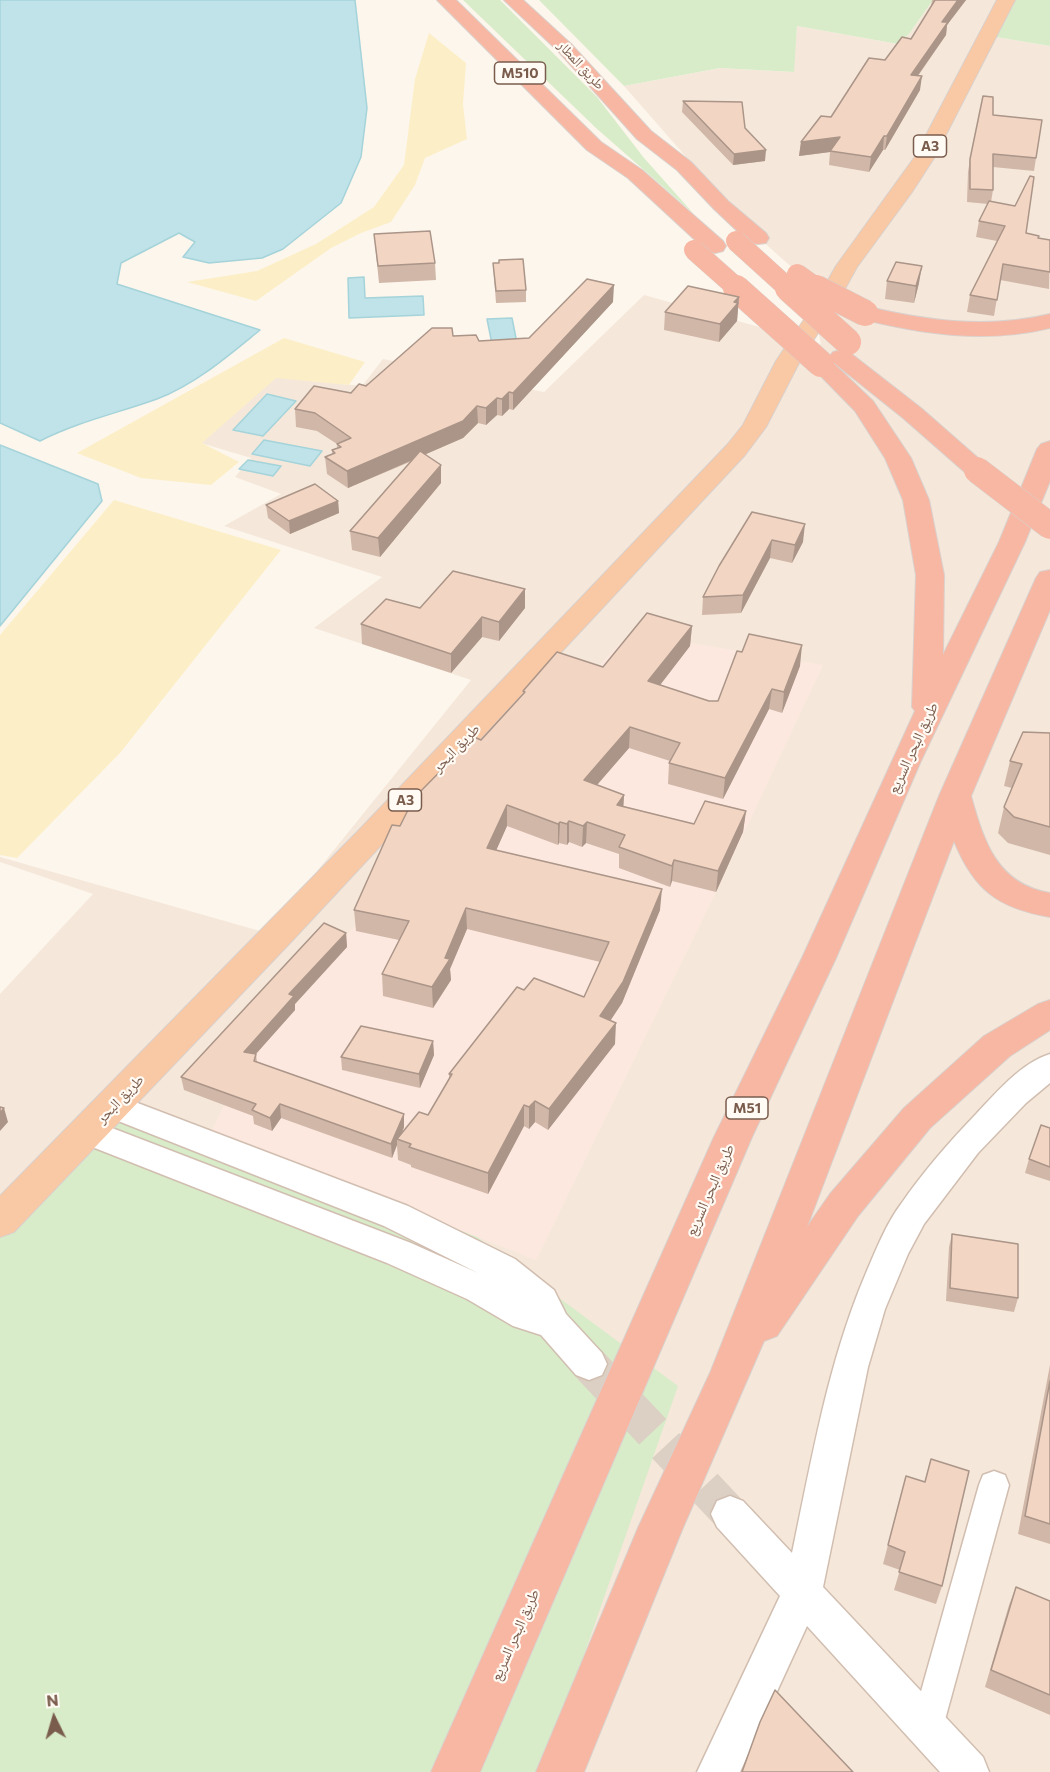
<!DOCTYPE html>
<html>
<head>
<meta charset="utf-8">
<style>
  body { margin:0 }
  #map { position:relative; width:1050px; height:1772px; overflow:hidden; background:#fdf6ec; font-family:Commissioner,sans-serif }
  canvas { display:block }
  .north { position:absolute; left:24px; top:1688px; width:60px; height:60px; -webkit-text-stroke:4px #fffaf3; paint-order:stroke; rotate:355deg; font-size:16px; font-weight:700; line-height:24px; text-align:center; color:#7a5c4d }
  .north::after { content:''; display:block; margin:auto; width:21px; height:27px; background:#7a5c4d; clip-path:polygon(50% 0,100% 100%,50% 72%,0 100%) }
</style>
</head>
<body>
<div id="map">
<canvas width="1050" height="1772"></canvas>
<div class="north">N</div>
</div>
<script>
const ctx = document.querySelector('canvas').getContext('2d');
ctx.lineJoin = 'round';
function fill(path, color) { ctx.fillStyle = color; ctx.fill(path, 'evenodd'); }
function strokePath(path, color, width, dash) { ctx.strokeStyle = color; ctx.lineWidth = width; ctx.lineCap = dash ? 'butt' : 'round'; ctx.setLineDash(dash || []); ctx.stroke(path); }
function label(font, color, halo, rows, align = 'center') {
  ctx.font = font + ' Commissioner,"Noto Naskh Arabic",sans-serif'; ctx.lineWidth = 4.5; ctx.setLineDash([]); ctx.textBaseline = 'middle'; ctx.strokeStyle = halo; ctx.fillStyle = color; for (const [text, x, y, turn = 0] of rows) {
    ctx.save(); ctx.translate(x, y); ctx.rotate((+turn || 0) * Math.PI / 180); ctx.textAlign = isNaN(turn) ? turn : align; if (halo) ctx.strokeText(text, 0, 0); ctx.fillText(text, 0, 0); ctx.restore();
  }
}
fill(new Path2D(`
  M933,0h73l-16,36 60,10v1726h-507l-543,-558v-220l93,-100 -93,-32v-5l267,76 204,-253 -157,-52 68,-51 -158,-51 57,-32 -46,-17 16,-19 -50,-15 75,-66 86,9 21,-27 161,33 100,-97 177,49 -14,-63 -57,-51 -126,-144 96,-18 73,4 4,-46 101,18 11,-10z`), '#f5e8da');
fill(new Path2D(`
  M630,633l193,32 -107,227 -180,368 -325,-128 55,-111z`), '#fde8e0');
fill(new Path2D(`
  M463,0h37l97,97 47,61 49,55 -97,-85z
  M539,0h394l-24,34 -11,10 -101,-18 -3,46 -74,-4 -96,18z
  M1006,0h44v46l-60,-10z
  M116,1099l361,138 201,149 -135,386h-543v-558z`), '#d8ecc9');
fill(new Path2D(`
  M429,33l37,30 -3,41 4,35 -42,19 -10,27 -24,37 -30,11 -30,15 -75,53 -69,-19 70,-11 59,-27 58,-37 30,-42 11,-86z
  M284,338l81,24 -16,23 -73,-7 -74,65 37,19 -28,23 -70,-7 -64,-25z
  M114,500l167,50 -161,203 -103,105 -17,-3v-220z`), '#fcefc7');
const water = new Path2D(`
  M0,0h355l12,108 -6,49 -20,46 -58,46 -21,9 -53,5 -26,-6 12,-15 -16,-9 -58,30 -4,21 143,46c-32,26 -64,54 -103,69 -39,14 -80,23 -117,42l-40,-18z
  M364,277l1,21 58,-2 1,19 -75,3 -1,-40z
  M512,318l5,25 -25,1 -5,-25z
  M267,394l29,7 -33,35 -30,-6z
  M264,440l58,11 -12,15 -58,-12z
  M0,445l98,39 4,17 -102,125z
  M248,460l33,6 -8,10 -34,-7z`);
fill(water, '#bfe3e8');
strokePath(water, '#a5d3da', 1.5);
strokePath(new Path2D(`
  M589,1364l141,150`), '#dcd0c4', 37, [37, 19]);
const minor = new Path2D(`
  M994,1471l11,4 4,10 -66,242 -4,12 -12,4 -12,-4 -4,-12 68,-242 4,-10z`);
const tertiary = new Path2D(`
  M1050,1054v29l-24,20 -48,50 -54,71 -16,30 -23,55 -17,58 -45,220 160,170 6,15h-49l-133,-146 -67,146h-43l83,-176 -63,-69 -6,-13 6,-13 13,-5 13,5 49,52c20,-95 36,-191 74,-280 10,-23 20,-49 35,-69 22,-32 49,-63 76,-91 20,-21 44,-50 73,-59z
  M114,1094l294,112 107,53 39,31 12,24 36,39 5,11 -5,11 -13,5 -13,-5 -35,-40 -28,-9 -46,-27 -80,-36 -310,-122 -5,-9 5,-9 11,-4 11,4 312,120 67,30 -94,-47 -281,-111 -5,-9 5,-9z`);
const trunk = new Path2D(`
  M997,0h18l-81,158 -22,34 -55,75 -21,38 -36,56 -34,66 -21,28 -455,488 -276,289 -14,5v-41l359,-366 368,-385 16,-20 33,-64 38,-56 22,-39 78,-108z`);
const motorway = new Path2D(`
  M437,0h19l145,142 41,28 81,71 3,5 -3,5 -8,2 -8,-2 -79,-73 -41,-28z
  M504,0h19l48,44 80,87 40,31 37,39 38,32 3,5 -3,5 -8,1 -8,-1 -36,-34 -37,-39 -40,-31 -78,-87z
  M865,306c62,15 122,23 185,8v14c-66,16 -128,6 -193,-10l-3,-5 3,-5z
  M841,350l8,2 72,56 65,57 4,5 -4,5 -9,3 -9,-3 -65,-57 -70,-56 -4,-5 4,-5z
  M821,357l8,2 44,42 38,57 18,42 15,75 -1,80 56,-113 38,-93 4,-5 9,-3v40l-25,61 -105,221 -84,195 -84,179 -272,635h-49l283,-635 88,-179 113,-247 -3,-4 4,-132 -13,-75 -18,-42 -30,-47 -46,-47 4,-5z
  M1050,570v40l-79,186c13,46 26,88 79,97v24c-52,-9 -76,-27 -96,-76l-147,386 23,-33 74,-86 80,-72 54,-32 12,-4v30l-40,26 -80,72 -72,88 -81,120 -13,5 -82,189 -98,242h-48l102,-244 72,-155 229,-577 97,-218 4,-6z`);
strokePath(minor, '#d1beb0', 3);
strokePath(tertiary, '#d1beb0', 3);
strokePath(trunk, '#dad1cd', 2);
strokePath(motorway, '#dad1cd', 2);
fill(minor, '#fff');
fill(tertiary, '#fff');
fill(trunk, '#f9c8a4');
fill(motorway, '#f7b7a3');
const motorwayBridgeFar1 = new Path2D(`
  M736,241l53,48
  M694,250l44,39
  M797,274l21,15`);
const motorwayBridge = new Path2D(`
  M736,288l85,76
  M788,288l60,54
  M816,288l49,25
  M977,470l73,56`);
strokePath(motorwayBridgeFar1, '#dad1cd', 21, []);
strokePath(motorwayBridge, '#dad1cd', 27, []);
strokePath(motorwayBridgeFar1, '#f7b7a3', 20);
strokePath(motorwayBridge, '#f7b7a3', 26);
fill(new Path2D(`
  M932,0h34l-19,25 -1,10 -28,41 2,14 -35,60h-2l-14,22 -40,-7 1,-13 -31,4 2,-14 30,-25 54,-57 26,-21 20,-32z
  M683,101l62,27 20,33 -32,4 -51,-53z
  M993,115l43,43 -2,13 -41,-4v23l-2,12 35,31 13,5 11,2 -1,49 -49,-9 -6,36 -27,-4 3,-17 27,-54 -21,-4 3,-16 9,-17 -21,-2 1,-30 2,-13z
  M374,234l61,29 1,17 -57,3z
  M499,260l27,30v12l-30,1 -3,-40h6z
  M887,281l32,2 -5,20 -29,-4z
  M739,297l-2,24 -18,21 -55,-12 1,-18z
  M613,302l-100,108 -4,-1 -7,7 -5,-1 -11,10 -8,-2 -15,15 -37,16 15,29 -61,74 -28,-7 -2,-19 62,-70 -64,27 -21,-14 -2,-17 7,-3v-4l5,-2v-4l-20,-13 -21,-4 -1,-18 56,-16 102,-57 26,5 50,-3z
  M338,501l1,12 -49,21 -22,-16 -2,-13z
  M752,512l51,30 -11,21 -22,-5 -29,55 -39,2 1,-18z
  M420,608h105l-26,33 -17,-4 -31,36 -89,-29 -1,-20z
  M692,626l-2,20 -30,39 49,16h9l82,-35 -18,47 -13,-4 -46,90 -55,-15 1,-21 1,-2 -41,-13 -32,37 27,10 -1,11 71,18 52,-13 -3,21 -27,60 -44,-11 -2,6 -51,-19v-14l-33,-11 -4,4 -13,-5 -2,3 -8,-2 -1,2 -51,-19 -11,24 164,60 -38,93 -12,17 5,24 -67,86 -13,-8 -6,7 -5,-3 -36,68 -77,-27v-2l-13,-5 -1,-15 -5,13 -111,-40 -9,13 -18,-7 -1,-8 -69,-26 -3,-13 165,-144 1,14 -52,57v6l-39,44 1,8 147,65 -2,6 26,-18 21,-36v-5l75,-84 60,7 16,-35 -133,-33 -17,40 1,11 -18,28 -50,-12 -1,-22 17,-34 -43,-9 -2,-21 46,-84 123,-131v-4l80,-24z
  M1050,733v122l-42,-12 -10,-10 6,-26 8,-19 -8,-2 6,-25z
  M433,1041l1,14 -14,33 -78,-18 -1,-13z
  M1050,1128v53l-25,-8 4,-14z
  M952,1234l66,64 -4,14 -68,-11 3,-54z
  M1050,1365v179l-32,-10z
  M931,1459l11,127 -6,18 -42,-14 6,-20 -17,-6 23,-88 19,6z
  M1016,1587l34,14v114l-65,-28 24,-82z`), '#d1b7a8');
fill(new Path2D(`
  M958,0h8l-19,25 -1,10 -37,53 2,-13 31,-53z
  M922,76l-2,14 -35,60 2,-14z
  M884,136l-1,14 -14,22 2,-15z
  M840,137l-10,15 -31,4 2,-14z
  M766,150l-1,11 -32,4 1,-11z
  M922,266l-3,17 -5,20 2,-17z
  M614,285l-1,17 -100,108v-17z
  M739,297l-2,24 -18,21 1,-18 14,-22z
  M509,392v17l-7,7v-17z
  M497,398v17l-11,10v-17z
  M477,406l1,17 -15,15 -115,50 -1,-17z
  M441,465v18l-61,74 -2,-19z
  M338,501l1,12 -49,21 -1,-13z
  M805,524l-2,18 -11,21 3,-18z
  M772,540l-2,18 -29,55 2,-18z
  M525,589v19l-26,33v-19z
  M482,617v20l-31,36v-19z
  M692,626l-2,20 -43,56 1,-21z
  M802,645l-2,21 -18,47 2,-21z
  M772,689l-3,20 -46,90 2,-21z
  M630,727l-1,21 -46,53 1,-21z
  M624,795l-1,21 -6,-11z
  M507,805v21l-19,43 -1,-21z
  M746,811l-3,21 -27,60 2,-21z
  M569,821v21l-2,3v-21z
  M560,822l-1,21 -1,2v-21z
  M587,822l-1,21 -4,4 1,-21z
  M674,860l-2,21 -2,6 2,-21z
  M662,889l-2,21 -38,93 -23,35 1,-22z
  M466,908l1,21 -17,40 1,11 -18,28 -1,-21z
  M346,933l1,14 -52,57v6l-49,55 -2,-13 45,-58z
  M616,1023l-1,21 -67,86 1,-21z
  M433,1041l1,14 -14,33 -1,-14z
  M535,1101v21l-6,7v-22z
  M280,1104l1,14 -9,13 -2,-13z
  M524,1105v21l-36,68v-21z
  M4,1108l4,14 -8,9v-18z
  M404,1114v13l-5,13 -2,-1v6l-5,13 -1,-14z`), '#aa9588');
const building = new Path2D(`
  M935,0h23l-16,22h6l-37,53 11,1 -35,60h-3l-13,21 -41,-6 10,-14 -39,5 20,-26 10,1 38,-59 16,2 17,-23 9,2z
  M983,96l10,1v18l49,5 -6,38 -43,-4v36l-23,-1v-30z
  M683,101l59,1 3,26 21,22 -32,4z
  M1030,176l4,1 -8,56 13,3 -1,2 12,2v32l-47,-8 -6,36 -27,-5 35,-69 -26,-5 10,-20 26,5z
  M430,231l5,32 -57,3 -4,-32z
  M523,259l3,31 -30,1 -3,-28h6v-3z
  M896,262l26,4 -6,20 -29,-5z
  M587,279l27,6 -101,108 -4,-1 -7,7 -5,-1 -11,10 -9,-2 -14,15 -116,50 -22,-14 10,-4 -3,-3 9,-3 -4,-3 14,-6 -36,-25 -20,-4 19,-23 37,7 8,-9 7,2 66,-58h20l1,8 23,-1 3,6 50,-3z
  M688,286l51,11 -5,5 4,1 -18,21 -55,-12z
  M420,451l21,14 -63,73 -28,-7z
  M315,484l23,17 -49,20 -23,-16z
  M752,512l53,12 -10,21 -23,-5 -29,55 -40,2 16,-31z
  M453,571l72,18 -26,33 -17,-5 -31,37 -90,-30 25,-25 34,9z
  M647,613l45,13 -44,55 61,20h9l19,-50 5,1 7,-18 53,11 -18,47 -12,-3 -47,89 -56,-15 11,-20 -50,-16 -46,53 40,15 -7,10 77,19 11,-23 41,10 -28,60 -44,-11 -2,6 -53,-19 6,-12 -38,-13 -4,4 -14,-5 -2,3 -7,-2 -2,2 -51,-19 -20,43 175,41 -39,93 -23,34 16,7 -67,86 -14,-8 -6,6 -5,-2 -36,68 -79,-26 2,-3 -14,-5 22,-27 9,3 24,-41h-3l68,-87 7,3 10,-12 50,19 25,-55 -143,-34 -21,50 5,1 -18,28 -50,-13 27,-53 -55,-11 38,-85 8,1 14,-28 60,-61 7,3 44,-48 -2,-1 34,-39 46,15z
  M1023,732l27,1v94l-36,-10 -10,-10 18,-43 -12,-3z
  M324,923l22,10 -57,61 5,2 -50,56 12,2 -2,7 150,53 -13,30 -111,-40 -10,14 -18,-8 4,-6 -75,-27z
  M361,1026l72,15 -14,33 -78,-17z
  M0,1107l4,1 -4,5z
  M1041,1125l9,3v39l-21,-8z
  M952,1234l66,10v54l-68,-10z
  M1050,1381v143l-25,-8z
  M931,1459l38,12 -27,115 -43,-14 6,-20 -17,-7 18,-69 19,6z
  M1016,1587l34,14v94l-59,-25z
  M775,1690l78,82h-111l18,-50z`);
fill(building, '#f3d5c3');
strokePath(building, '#aa9588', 1.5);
label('14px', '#7a5c4d', '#fffaf3', [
  ["طريق المطار",581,65,47]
]);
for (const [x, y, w] of [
  [520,73,51],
  [930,146,33],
  [405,800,33],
  [747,1108,42]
]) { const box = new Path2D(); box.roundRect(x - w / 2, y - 11, w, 22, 4.5); ctx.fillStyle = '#fffaf3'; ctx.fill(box); strokePath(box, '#7a5c4d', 1.5); }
label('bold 14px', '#7a5c4d', null, [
  ["M510",520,73],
  ["A3",930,146],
  ["A3",405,800],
  ["M51",747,1108]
]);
label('15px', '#7a5c4d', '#fffaf3', [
  ["طريق البحر",456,748,-46],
  ["طريق البحر السريع",913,748,-65],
  ["طريق البحر",120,1099,-46],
  ["طريق البحر السريع",710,1190,-66],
  ["طريق البحر السريع",515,1635,-66]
]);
</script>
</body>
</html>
